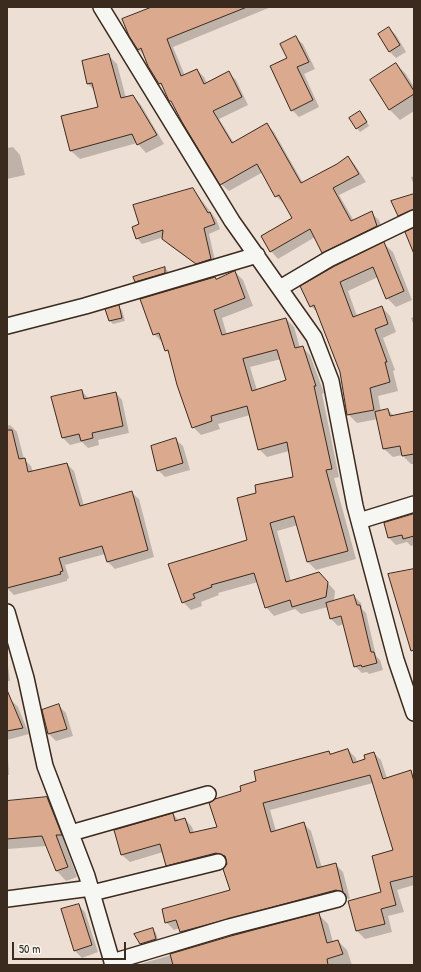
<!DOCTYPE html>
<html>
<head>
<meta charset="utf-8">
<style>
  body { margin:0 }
  #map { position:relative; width:421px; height:972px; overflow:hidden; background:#eedfd4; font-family:"Patrick Hand",sans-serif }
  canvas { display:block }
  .frame { position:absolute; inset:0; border:8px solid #3b2a1e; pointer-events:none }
  .scale { position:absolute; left:12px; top:942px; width:114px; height:18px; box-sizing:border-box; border:2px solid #3b2a1e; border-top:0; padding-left:5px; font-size:12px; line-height:14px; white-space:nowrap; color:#3b2a1e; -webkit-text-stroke:3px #f6f6f2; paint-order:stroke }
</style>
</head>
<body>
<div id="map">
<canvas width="421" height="972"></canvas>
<div class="frame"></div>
<div class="scale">50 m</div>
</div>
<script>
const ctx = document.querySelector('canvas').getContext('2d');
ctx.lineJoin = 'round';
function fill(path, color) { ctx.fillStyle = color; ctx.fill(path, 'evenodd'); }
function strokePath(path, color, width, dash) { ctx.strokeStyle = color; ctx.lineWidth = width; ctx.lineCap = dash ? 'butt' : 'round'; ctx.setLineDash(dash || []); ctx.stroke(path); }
fill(new Path2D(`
  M157,7h114l-98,40 12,29 12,-6 7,7 3,6 22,-10 7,7 12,25 -29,14 15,24 33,-18 7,7 29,51 35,-18 10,-8 7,8 11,17 -27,13 15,26 17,-8 8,7 5,13 -54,26 -7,-7 -8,-15 -37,22 -7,-8 22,-33 -8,-15 -1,1 -8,-8 -13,-24 -34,19 -8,-7 -46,-79 -5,-5 -5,-11 -6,-6 -15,-28 -6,-6z
  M389,28l7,7 10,17 -10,6 -7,-7z
  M296,38l7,6 12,25 -11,5 15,33 -20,10 -7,-7 -4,-51z
  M108,55l9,9 9,34 7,-2 8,9 23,39 -18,9 -9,-10 -57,16 -9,-8 -9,-34 37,-10 -5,-17 -6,-6 -5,-22z
  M396,64l10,10 8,13v24l-14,9 -10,-10z
  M363,115l6,11 -9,6 -10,-13z
  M13,147l7,8 5,20 -18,4v-31z
  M414,176v10l-3,-9z
  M193,189l23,30 4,10 -11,5 7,31 -13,4 -34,-24 -5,-8 -22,7 -5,-6 3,-13z
  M414,195v23l-9,4 -7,-7z
  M384,244l9,8 19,48 -16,7 -9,-9 -9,-21 -30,14 9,25 25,-9 8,9 6,16 -13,6 12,32 -2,1 5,20 -20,5 3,16 7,-2 6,6 20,-4v52h-3l-9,-9 -9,2 -9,-8 -6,-30 -21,4 -9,-9 -7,-42 -23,-59 -7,-7z
  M165,268l3,3v5l-29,9 -3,-4 -2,-3z
  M235,272l8,8 10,26 -31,12 5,17 59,-16 8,8 6,21 2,-1 8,8 14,38 -2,1 17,83 -5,1 22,81 -40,11 -8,-8 -10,-37 -21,6 14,50 28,-8 16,18 -1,10 20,-5 7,7 1,6 4,4 10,43 4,4 3,10 -14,4 -2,-2 -5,1 -7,-7 -11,-42 -6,2 -7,-7 -3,-12 -27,7 -6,-5 -21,7 -8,-9 -8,-25 -40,11 1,2 -18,7 1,4 -11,4 -8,-8 65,-62 9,-46 37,-16 -5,-27 -22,6 -8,-8 -9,-34 -32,9 2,5 -19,6 -8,-8 -23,-73 -4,-4 -3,-8h-1l-8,-8 61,-56 2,1zM281,359l6,22 -30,9 -7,-23z
  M118,307l4,3 3,11 -12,3 -3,-3 -3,-11z
  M414,317v9l-3,-8z
  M82,391l7,8 27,-6 6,7 7,33 -31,7 1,5 -11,3 -6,-6 -12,3 -7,-7 -11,-40z
  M10,425l7,7 7,27 7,7 2,6 34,-8 7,7 10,35 47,-14 8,7 15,58 -39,12 -7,-7 -3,-8 -40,11 4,13 -2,1v2l-53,14 -7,-7v-162z
  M176,440l7,6 7,24 -25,7 -7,-7z
  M414,515v30l-3,1 -4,-4 -11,3 -7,-7 -4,-15z
  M7,658l3,23h-3z
  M11,700l7,7 11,27 -22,6v-39z
  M59,706l7,7 7,23 -17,5 -7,-7 -6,-24z
  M7,744l2,31h-2z
  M348,750l8,8 1,5 9,-3 8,-7 7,7 6,18 23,-7 4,4v110l-17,5 7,22 -16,4 4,16 -27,7 -8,-8 -8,-30 33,-8 12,-42 -21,-68 -103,27 6,21 27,-8 8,8 11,37 13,-4 8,8 7,27 -6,-1 -156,42 -8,-8v-4l-6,2 -8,-8 65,-31 -4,-30h-3l-49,12 -8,-8 -4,-13 -33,10 -8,-7 51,-41 6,7 6,-2 7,8 2,6 24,-6 25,-36 14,-10 71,-29 3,3z
  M47,798l10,10 13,36h-5l12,33 -11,4 -9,-10 -10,-25 -39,3 -1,-1v-46z
  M78,905l7,7 13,40 -16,6 -7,-7z
  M318,914l10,10 5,18 5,-1 9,9 5,15h-215l95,-28z
  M152,929l4,4 3,10 -15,4 -3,-3z`), '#0003');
const building = new Path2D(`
  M152,7h95l-80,32 14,37 16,-7 7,15 25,-13 13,26 -29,14 19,32 35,-20 34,60 36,-19 11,-8 11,18 -26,14 18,33 21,-10 5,15 -55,27 -12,-24 -40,23 -9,-16 31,-18 -13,-23 -4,2 -18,-33 -37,21 -38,-63 -11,-21h-2l-8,-18 -2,1 -11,-18 -7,-18 -3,2 -9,-14 -7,-17z
  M389,27l11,18 -11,7 -11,-18z
  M296,36l13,26 -12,5 16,33 -22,11 -21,-45 17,-8 -7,-14z
  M109,54l12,44 12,-3 24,40 -20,10 -5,-11 -62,17 -9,-35 37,-9 -6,-24 -5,1 -5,-23z
  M396,63l18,28v3l-25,16 -19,-30z
  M360,111l7,11 -11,7 -7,-11z
  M193,188l15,25 2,-1 5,12 -11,4 7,31 -15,5 -34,-25 1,-9 -27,9 -4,-12 7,-3 -6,-19z
  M414,194v15l-16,7 -7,-15z
  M414,228v26l-9,-22z
  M384,242l20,49 -18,8 -13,-32 -33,15 13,35 29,-11 6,18 -13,5 12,33h-2l5,20 -20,6 4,22 -27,5 -7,-43 -26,-67 -4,2 -10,-21 33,-19z
  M165,267v6l-30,9 -2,-5z
  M235,271l10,27 -31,12 8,25 64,-17 9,30 8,-2 13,40h-2l18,83 -6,1 22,81 -41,11 -13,-46 -24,7 16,59 33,-10 9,10 -2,15 -34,10 -2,-7 -25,8 -11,-35 -43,12 1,2 -19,7 2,4 -13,5 -14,-39 79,-24 -10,-42 19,-5 -1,-8 38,-8 -6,-35 -29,8 -11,-44 -36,10 1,5 -20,7 -15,-43 -9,-35 -3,1 -6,-18 -6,2 -13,-36 75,-22 1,2zM277,350l9,30 -34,11 -9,-32z
  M119,305l3,13 -13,3 -4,-12z
  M82,390l2,9 32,-7 7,34 -31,7 1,5 -12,3 -2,-7 -17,4 -11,-41z
  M388,409l2,7 24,-5v43l-12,2 -2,-10 -17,3 -8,-37z
  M7,430h5l7,29 6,-1 3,14 39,-9 13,43 52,-15 16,59 -41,12 -5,-16 -43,12 4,13 -3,1 1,2 -54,14z
  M176,438l7,25 -26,8 -6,-25z
  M414,514v22l-11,3 -1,-4 -14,3 -4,-15z
  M414,569v81l-3,1 -23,-77z
  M354,595l3,10h3l11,47h3l3,11 -15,4 -1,-2 -7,2 -13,-51 -11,3 -4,-16z
  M7,690l16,38 -16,3z
  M59,704l8,25 -19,5 -6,-24z
  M348,749l5,14 12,-4 -1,-4 10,-3 9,27 28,-9 3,12v94l-24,6 6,23 -15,4 4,15 -29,7 -8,-30 33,-9 -9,-36 21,-6 -23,-75 -107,28 8,29 33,-10 13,46 19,-5 7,29 -7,-2 -156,42 -4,-12 -11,3 -3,-14 68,-19 -7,-21 4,-5 -2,-8 -9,-3 -50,13 -6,-22 -39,11 -7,-25 59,-17 2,8 10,-3 5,15 27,-6 -8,-24 6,-4 26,-8 -1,-5 16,-5 -2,-10 75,-20 1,3z
  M47,797l15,38h-6l12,32 -12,4 -14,-35 -35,3v-38z
  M79,904l13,41 -18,6 -13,-42z
  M319,913l8,30 11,-3 5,14 -16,5 1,6h-155l-3,-11 61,-18z
  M153,928l3,11 -16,5 -6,-10z`);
fill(building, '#dba98d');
strokePath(building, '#3b2a1e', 1);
const minor = new Path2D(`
  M101,7l131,214 82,116 17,44 24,125 41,154 18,53
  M280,288l49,-29 85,-41
  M7,326l78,-20 172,-51
  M359,521l55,-17
  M7,612l19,66 19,88 42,110 26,89
  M71,833l137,-39
  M92,893l126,-31
  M7,899l84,-11
  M112,962l117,-35 109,-28`);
strokePath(minor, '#3b2a1e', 18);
strokePath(minor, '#f6f6f2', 15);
</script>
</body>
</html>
